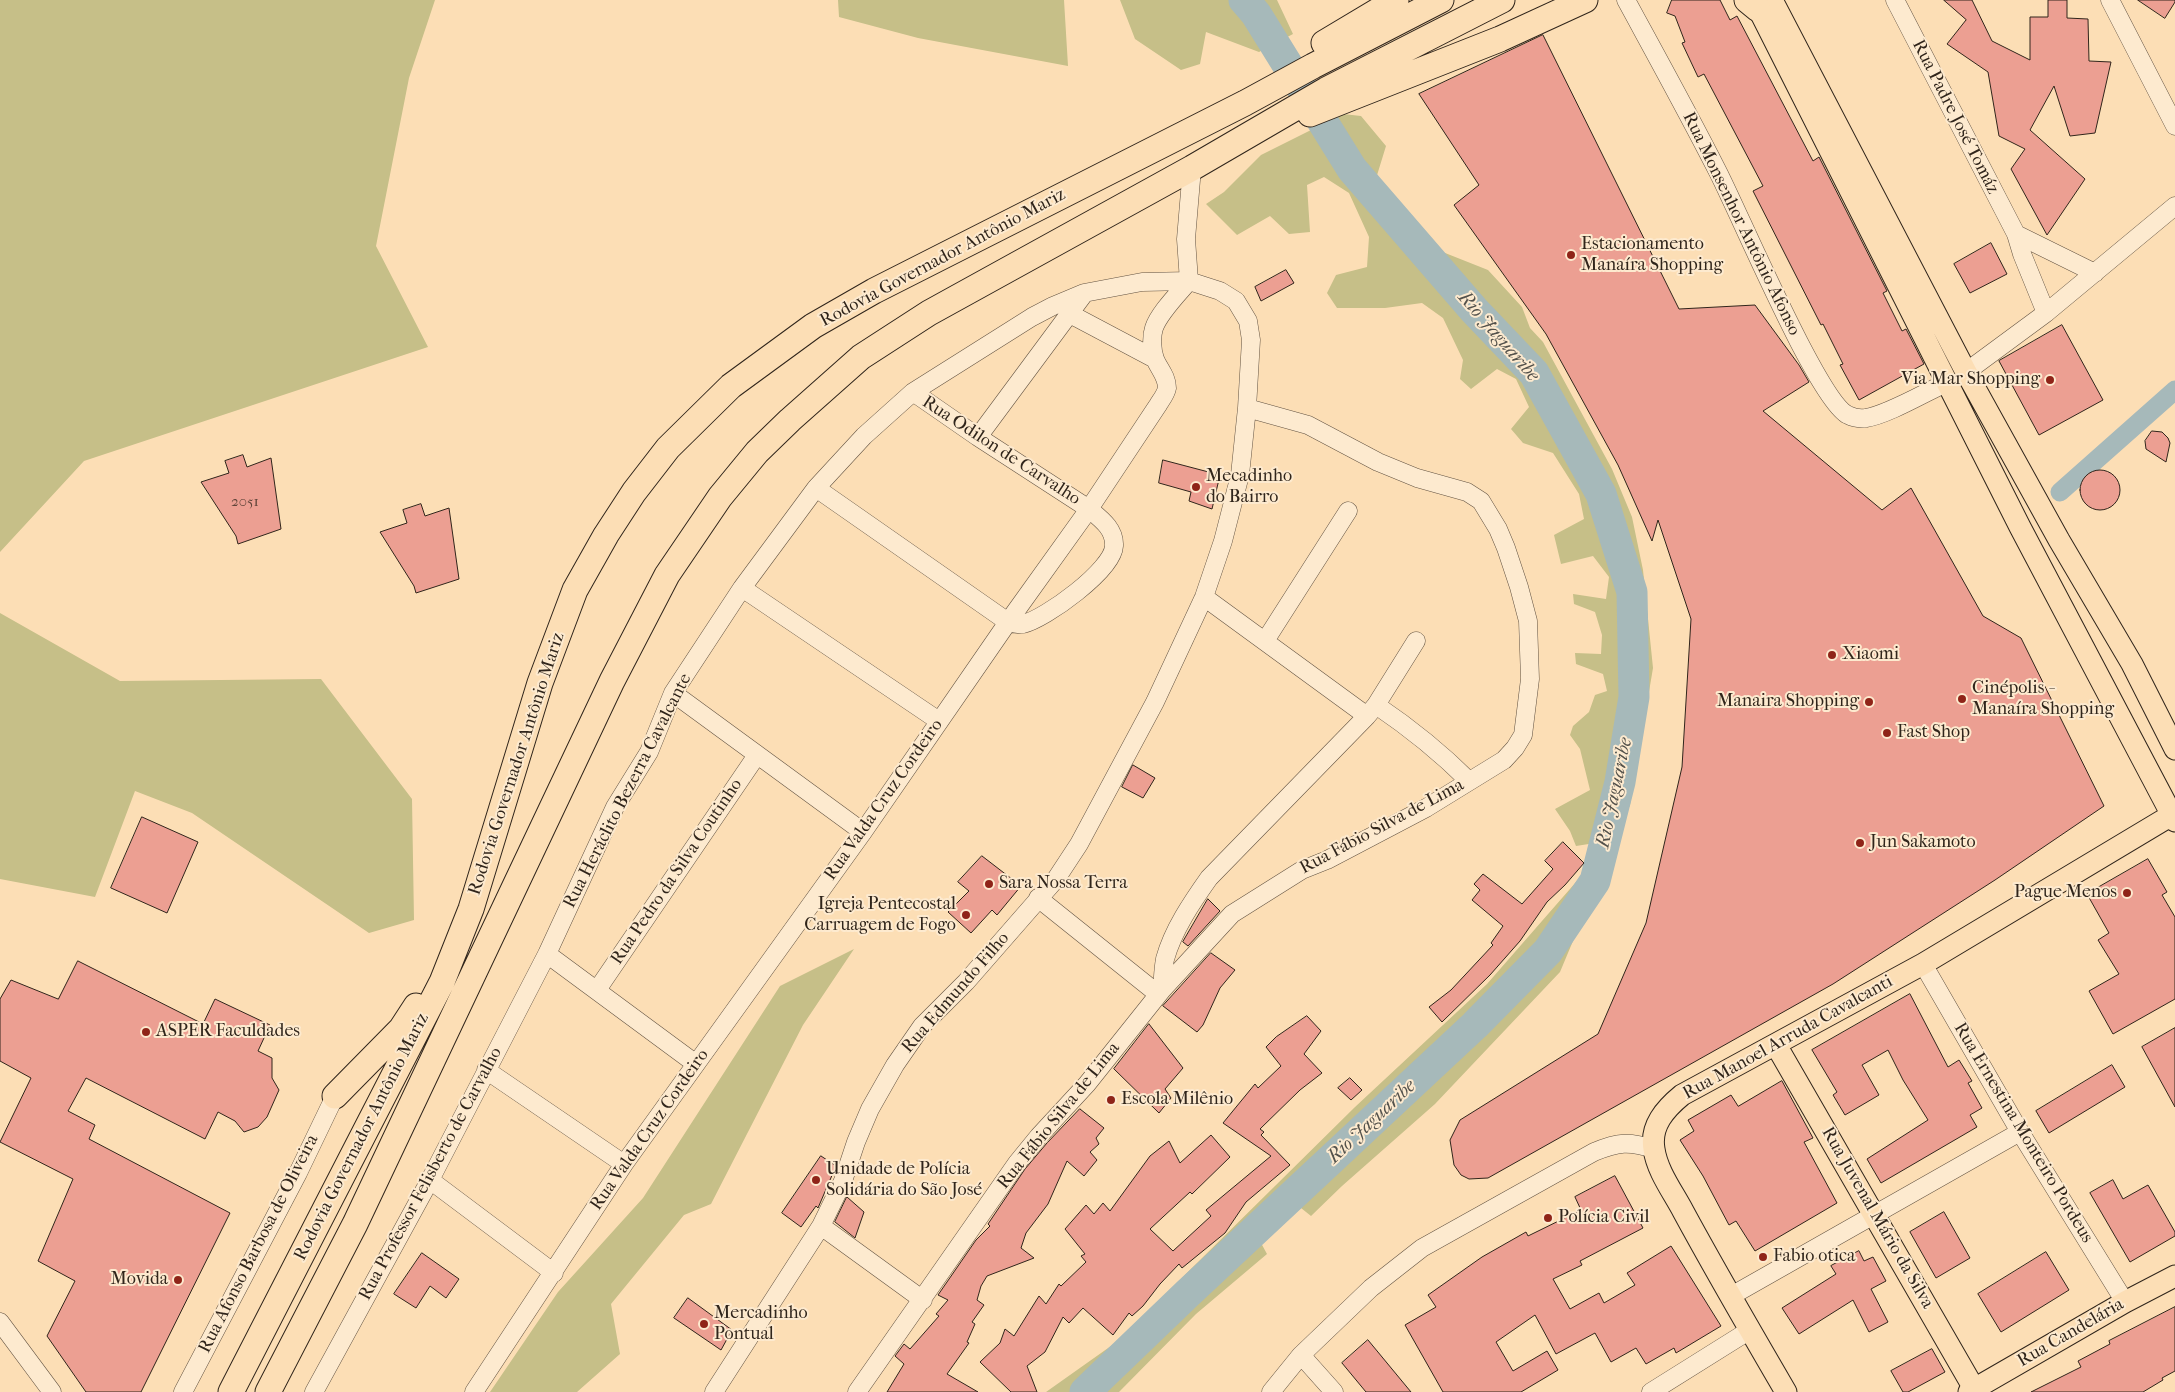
<!DOCTYPE html>
<html>
<head>
<meta charset="utf-8">
<style>
  body { margin:0 }
  canvas { display:block; background:#fcdeb5 }
</style>
</head>
<body>
<canvas width="2175" height="1392"></canvas>
<script>
const ctx = document.querySelector('canvas').getContext('2d');
ctx.lineJoin = 'round';
function fill(path, color) { ctx.fillStyle = color; ctx.fill(path, 'evenodd'); }
function strokePath(path, color, width, dash) { ctx.strokeStyle = color; ctx.lineWidth = width; ctx.lineCap = dash ? 'butt' : 'round'; ctx.setLineDash(dash || []); ctx.stroke(path); }
function label(font, color, halo, rows, align = 'center') {
  ctx.font = font + ' "IM FELL French Canon",serif'; ctx.lineWidth = 4; ctx.setLineDash([]); ctx.textBaseline = 'middle'; ctx.strokeStyle = halo; ctx.fillStyle = color; for (const [text, x, y, turn = 0] of rows) {
    ctx.save(); ctx.translate(x, y); ctx.rotate((+turn || 0) * Math.PI / 180); ctx.textAlign = isNaN(turn) ? turn : align; if (halo) ctx.strokeText(text, 0, 0); ctx.fillText(text, 0, 0); ctx.restore();
  }
}
fill(new Path2D(`
  M0,0h435l-26,78 -33,168 52,101 -344,114 -84,91z
  M838,0h226l4,66 -150,-28 -79,-21z
  M1120,0h157l16,34 -34,18 -53,-20 -6,32 -19,6 -46,-31z
  M1343,114l18,2 25,30 -12,39 56,62 58,23 34,37 8,21 13,14 69,127 20,48 11,53 10,98 -23,137 -70,167 -125,132 -93,82 -31,30 -10,-8 -40,35 6,11 -71,60 -77,78h-73l72,-51 237,-234 132,-123 96,-110 12,-31 -19,3 -6,-15 -15,-22 35,-19 -10,-41 -10,-14 3,-9 16,-14 6,-17 12,-4 -4,-17 -27,-10 -1,-11 26,1 1,-19 -7,-23 -21,-8 -1,-10 33,5 3,-22 -16,-21 -32,8 -7,-29 30,-16 -5,-25 -26,-41 -30,-10 -12,-14 18,-22 -13,-28 -19,-10 -26,20 -11,-10 3,-19 -20,-42 -21,-15 -37,5h-48l-10,-15 9,-18 31,-8 2,-30 -20,-44 -25,-16 -17,8 3,47 -21,2 -19,-18 -33,19 -31,-31 18,-12 37,-37z
  M0,613l120,68 201,-2 91,120 2,121 -45,13 -177,-120 -57,-22 -40,106 -95,-18z
  M854,949l-51,76 -92,179 -27,11 -73,89 9,50 -43,38h-87l68,-100 85,-94 137,-212z`), '#c6bf88');
strokePath(new Path2D(`
  M2060,492l115,-102`), '#a6b9ba', 19);
strokePath(new Path2D(`
  M1085,1392l103,-99 287,-268 73,-74 47,-70 25,-99 14,-85 -2,-105 -31,-98 -67,-121 -60,-63 -122,-141 -96,-155 -12,-14`), '#a6b9ba', 31);
const building = new Path2D(`
  M1672,0h48l10,20 7,-4 76,145 6,-4 68,134 -4,2 19,38 4,-2 18,35 -65,36 -19,-35 3,-1 -20,-40 -2,1 -68,-134 10,-5 -59,-112 -6,3 -16,-34 3,-1 -10,-26 -8,-3z
  M1944,0h28l20,41 38,19v-43h18v-17h19v18l21,1 1,42 22,1 -16,71 -25,3 -16,-50 -24,44 55,49 -38,56 -36,-66 14,-20 -26,-13 -11,-64 -41,-28 19,-24z
  M2138,0h37v2l-10,16z
  M1543,35l136,274 76,-4 44,60 10,17 -46,29 119,99 29,-22 72,128 38,22 83,168 -109,74 -162,104 -345,194 -19,1 -8,-4 -7,-10 -4,-25 10,-20 138,-86 48,-111 36,-156 9,-148 -33,-99 -6,21 -34,-76 -72,-131 -92,-129 25,-20 -60,-91z
  M1991,243l16,31 -37,19 -16,-29z
  M1286,270l8,13 -33,18 -6,-14z
  M2062,325l41,75 -64,35 -40,-74z
  M2152,431l10,1 6,6 2,5 -4,19 -20,-13 -1,-8z
  M243,455l4,12 24,-9 10,71 -43,15 -2,-8 -35,-54 28,-9 -4,-12z
  M1163,460l57,15 -8,34 -23,-8 2,-9 -32,-9z
  M2080 490a20 20 0 1 1 40 0a20 20 0 1 1-40 0Z
  M421,504l4,12 24,-8 10,71 -43,14 -2,-7 -34,-54 27,-9 -4,-13z
  M1133,765l22,13 -12,20 -21,-11z
  M142,817l56,25 -31,71 -56,-25z
  M1563,842l21,21 -19,22 -18,17 -27,39 -30,34 -48,47 -13,-15 22,-17 42,-45 -2,-2 12,-17 -31,-26 8,-10 -6,-6 9,-10 39,30 31,-35 -8,-8z
  M982,856l39,30 -24,29 -5,-5 -21,23 -23,-21 21,-21 -11,-9z
  M2148,859l19,33 -5,3 13,22v82l-62,35 -24,-43 30,-17 -21,-34 11,-7 -22,-39z
  M1208,899l12,12 -32,35 -5,-4z
  M1211,953l24,17 -15,18 -17,37 -6,7 -34,-26z
  M78,961l125,63 12,-25 55,26 -12,26 14,7v20l7,12 -12,27 -9,10 -14,5 -9,-11 -17,-9 -13,27 -119,-61 -18,33 27,14 -6,14 141,74 -89,179h-55l-39,-56 28,-55 -37,-20 35,-82 -73,-37 31,-64 -31,-17v-62l11,-19 47,19z
  M1910,994l38,73 11,-7 13,21 -4,2 14,25 -12,7 7,12 -96,56 -14,-24 61,-39 -25,-40 -15,-30 -26,15 17,30 -34,20 -12,-20 4,-3 -25,-42z
  M1307,1016l14,15 -17,23 18,19 -22,17 -40,39 4,3 -3,3 29,30 -44,37 -21,31 -43,35 -3,-4 -19,20 -17,22 -11,10 -3,-3 -16,22 -30,-27 -14,15 -6,-6 -18,35 -18,14 10,26h-26l-31,-30 20,-19 5,-14 9,7 25,-40 7,8 13,-20 2,2 25,-24 -5,-6 4,-2 -20,-25 21,-24 8,9 9,-11 7,8 40,-55 19,-15 11,22 31,-28 19,22 -38,37 -2,-2 -40,37 23,22 38,-35 -5,-6 65,-54 -48,-33 32,-39 3,4 23,-22 -15,-19 10,-10z
  M1149,1024l34,44 -18,21 6,9 -12,15 -45,-44z
  M2175,1028v79l-33,-60z
  M2112,1065l13,22 -76,46 -13,-22z
  M1350,1078l12,12 -11,10 -13,-12z
  M1782,1081l31,57 -9,4 33,61 -82,48 -19,-30 -7,4 -26,-49 -23,-36 14,-9 -6,-11 43,-25 7,11z
  M1080,1109l24,19 -8,10 3,6 -9,8 7,8 -13,16 -17,-15 -19,43 -22,29 -5,15 13,10 -47,18 -6,10 -4,14 7,5 -12,17 3,2 -8,18 2,1 -22,31 31,18h-91l17,-28 -9,-8 9,-12 6,5 29,-33 -3,-2 12,-14 -10,-5 38,-55 14,-14 -2,-2 37,-55 22,-26z
  M821,1156l15,10 -18,42 -2,-2 -15,21 -19,-14z
  M1615,1176l28,52 -63,33 2,4 -29,14 17,30 29,-16 5,10 31,-18 -8,-12 44,-27 50,80 -45,27 -2,-5 -28,16 -10,-16 -25,14 -16,-29 -39,21 -21,-39 -39,27 17,29 34,-20 11,19 -37,22h-78l-38,-67 31,-18 -8,-12 54,-38 44,-25 2,4 53,-26 -6,-13z
  M2113,1180l10,19 25,-14 27,47v4l-45,26 -40,-69z
  M847,1197l17,15 -9,26 -20,-16z
  M1944,1212l26,46 -34,20 -26,-46z
  M1859,1251l5,10 9,-4 13,24 -15,8 17,33 -19,10 -16,-32 -54,34 -17,-26 54,-34 -5,-8z
  M2046,1252l23,38 -68,42 -23,-38z
  M422,1253l37,26 -13,19 -16,-12 -14,22 -22,-14z
  M688,1298l44,32 -11,20 -47,-32z
  M2175,1307v64l-13,7 1,2 -20,12h-112l50,-25 -3,-6 32,-17 -1,-3z
  M1368,1340l43,52h-45l-24,-29z
  M1932,1349l13,23 -37,20h-5l-12,-21z`);
fill(building, '#ec9f92');
strokePath(building, '#30251b', 1);
const minor = new Path2D(`
  M1626,0c31,57 62,113 91,170 21,40 101,231 131,245 6,3 12,4 18,3 21,-3 60,-26 80,-35
  M1895,0l121,234 6,20 24,59
  M2110,0l65,126
  M2016,234l79,39
  M1189,281l-3,-42 6,-71
  M1070,314l85,45
  M1966,372l80,-59 129,-107
  M978,437l106,-143
  M816,488l192,134c5,2 9,3 15,2 22,-5 90,-54 91,-78 1,-17 -13,-27 -25,-37l-111,-72 -65,-45
  M742,588l197,133
  M1204,597l163,119
  M1265,641l83,-130
  M673,693l190,139
  M1376,705c34,23 64,47 93,76
  M1038,898l120,96
  M547,954l149,110
  M1923,964l97,168 105,170
  M597,990l160,-235
  M1162,990c1,-10 1,-21 3,-31 8,-29 27,-57 44,-81l158,-162 9,-11 40,-64
  M486,1070l138,94
  M430,1180l124,93
  M821,1226l102,74
  M1731,1296l289,-164
  M0,1322l52,70
  M1301,1355l33,37
  M183,1392l115,-219 37,-77
  M314,1392l116,-212 117,-226 68,-147 34,-55 24,-59 69,-105 74,-100 48,-52 49,-44 119,-75 21,-11 31,-13 58,-11 47,-1 31,10 16,10 12,20 3,19 -4,68 -7,67 -17,66 -19,56 -49,105 -76,142 -23,35 -90,103 -44,44 -27,39 -25,44 -14,33 -13,39 -22,45 -107,166
  M474,1392l150,-228 239,-332 145,-210 81,-113 69,-104c3,-5 8,-11 9,-17 0,-12 -8,-19 -12,-29 -3,-8 -4,-22 -1,-31 5,-15 24,-34 35,-47
  M857,1392l160,-229 22,-27 48,-52 75,-94 70,-76 70,-44 25,-10 99,-52 78,-48 11,-12 8,-13 7,-56 -2,-58 -9,-34 -13,-39 -8,-19 -17,-28 -14,-9 -50,-14 -39,-16 -70,-37 -61,-17
  M1271,1392l30,-37 70,-67 51,-40 172,-96c24,-10 35,-11 60,-3
  M1651,1392l99,-62`);
const major = new Path2D(`
  M1754,0l266,527 155,294
  M1772,0l194,372 93,168 73,124 43,85
  M1776,1045l200,347
  M1786,1392c-35,-60 -70,-120 -103,-181 -10,-19 -26,-40 -29,-62 -4,-23 11,-40 28,-54l241,-131 252,-151
  M1969,1392l156,-90 50,-26`);
const highway = new Path2D(`
  M1747,0l11,9
  M1324,43l72,-43
  M1310,114l190,-75 85,-39
  M335,1096l66,-67 15,-23
  M231,1392l211,-410 29,-73 69,-226 35,-93 31,-55 28,-43 34,-44 63,-62 82,-60 61,-35 371,-188 68,-37 128,-66
  M268,1392l87,-168 257,-543 55,-106 53,-78 37,-45 33,-32 71,-63 68,-44 263,-145 134,-78 176,-90`);
strokePath(minor, '#635342', 19);
strokePath(major, '#30251b', 23);
strokePath(highway, '#30251b', 27);
strokePath(minor, '#fdeacf', 18);
strokePath(major, '#fcdeb5', 21);
strokePath(highway, '#fcdeb5', 25);
for (const [x, y, r, color] of [
  [1571,255,5,"#8f2418"],
  [2050,380,5,"#8f2418"],
  [1196,487,5,"#8f2418"],
  [1832,655,5,"#8f2418"],
  [1962,699,5,"#8f2418"],
  [1869,702,5,"#8f2418"],
  [1887,733,5,"#8f2418"],
  [1860,843,5,"#8f2418"],
  [989,884,5,"#8f2418"],
  [2127,893,5,"#8f2418"],
  [966,915,5,"#8f2418"],
  [146,1032,5,"#8f2418"],
  [1111,1100,5,"#8f2418"],
  [816,1180,5,"#8f2418"],
  [1548,1218,5,"#8f2418"],
  [1763,1257,5,"#8f2418"],
  [178,1280,5,"#8f2418"],
  [704,1324,5,"#8f2418"]
]) { const dot = new Path2D(); dot.arc(x, y, r, 0, 2 * Math.PI); ctx.fillStyle = color; ctx.fill(dot); strokePath(dot, '#fdeacf', 2); }
label('15px', '#5f4439', null, [
  ["2051",245,502]
]);
label('18px', '#30251b', '#fdeacf', [
  ["Rua Padre José Tomáz",1955,117,63],
  ["Rua Monsenhor Antônio Afonso",1741,224,64],
  ["Rodovia Governador Antônio Mariz",943,258,-28],
  ["Rua Odilon de Carvalho",1001,451,33],
  ["Rodovia Governador Antônio Mariz",517,764,-72],
  ["Rua Heráclito Bezerra Cavalcante",628,791,-63],
  ["Rua Valda Cruz Cordeiro",884,800,-55],
  ["Rua Fábio Silva de Lima",1382,827,-28],
  ["Rua Pedro da Silva Coutinho",677,872,-56],
  ["Rua Edmundo Filho",956,993,-49],
  ["Rua Manoel Arruda Cavalcanti",1788,1038,-29],
  ["Rua Fábio Silva de Lima",1059,1116,-51],
  ["Rua Valda Cruz Cordeiro",650,1130,-55],
  ["Rua Ernestina Monteiro Pordeus",2023,1133,59],
  ["Rodovia Governador Antônio Mariz",362,1137,-63],
  ["Rua Professor Felisberto de Carvalho",431,1174,-62],
  ["Rua Juvenal Mário da Silva",1877,1218,60],
  ["Rua Afonso Barbosa de Oliveira",259,1244,-63],
  ["Rua Candelária",2071,1333,-30]
]);
label('18px', '#30251b', '#fdeacf', [
  ["Estacionamento",1581,245],
  ["Manaíra Shopping",1581,266],
  ["Via Mar Shopping",2040,380,"right"],
  ["Mecadinho",1206,477],
  ["do Bairro",1206,498],
  ["Xiaomi",1842,655],
  ["Cinépolis -",1972,689],
  ["Manaíra Shopping",1972,710],
  ["Manaira Shopping",1859,702,"right"],
  ["Fast Shop",1897,733],
  ["Jun Sakamoto",1870,843],
  ["Sara Nossa Terra",999,884],
  ["Pague Menos",2117,893,"right"],
  ["Igreja Pentecostal",956,905,"right"],
  ["Carruagem de Fogo",956,926,"right"],
  ["ASPER Faculdades",156,1032],
  ["Escola Milênio",1121,1100],
  ["Unidade de Polícia",826,1170],
  ["Solidária do São José",826,1191],
  ["Polícia Civil",1558,1218],
  ["Fabio otica",1773,1257],
  ["Movida",168,1280,"right"],
  ["Mercadinho",714,1314],
  ["Pontual",714,1335]
], 'left');
label('italic 19px', '#53514b', '#fdeacf', [
  ["Rio Jaguaribe",1498,337,49],
  ["Rio Jaguaribe",1615,793,-78],
  ["Rio Jaguaribe",1372,1122,-43]
]);
</script>
</body>
</html>
